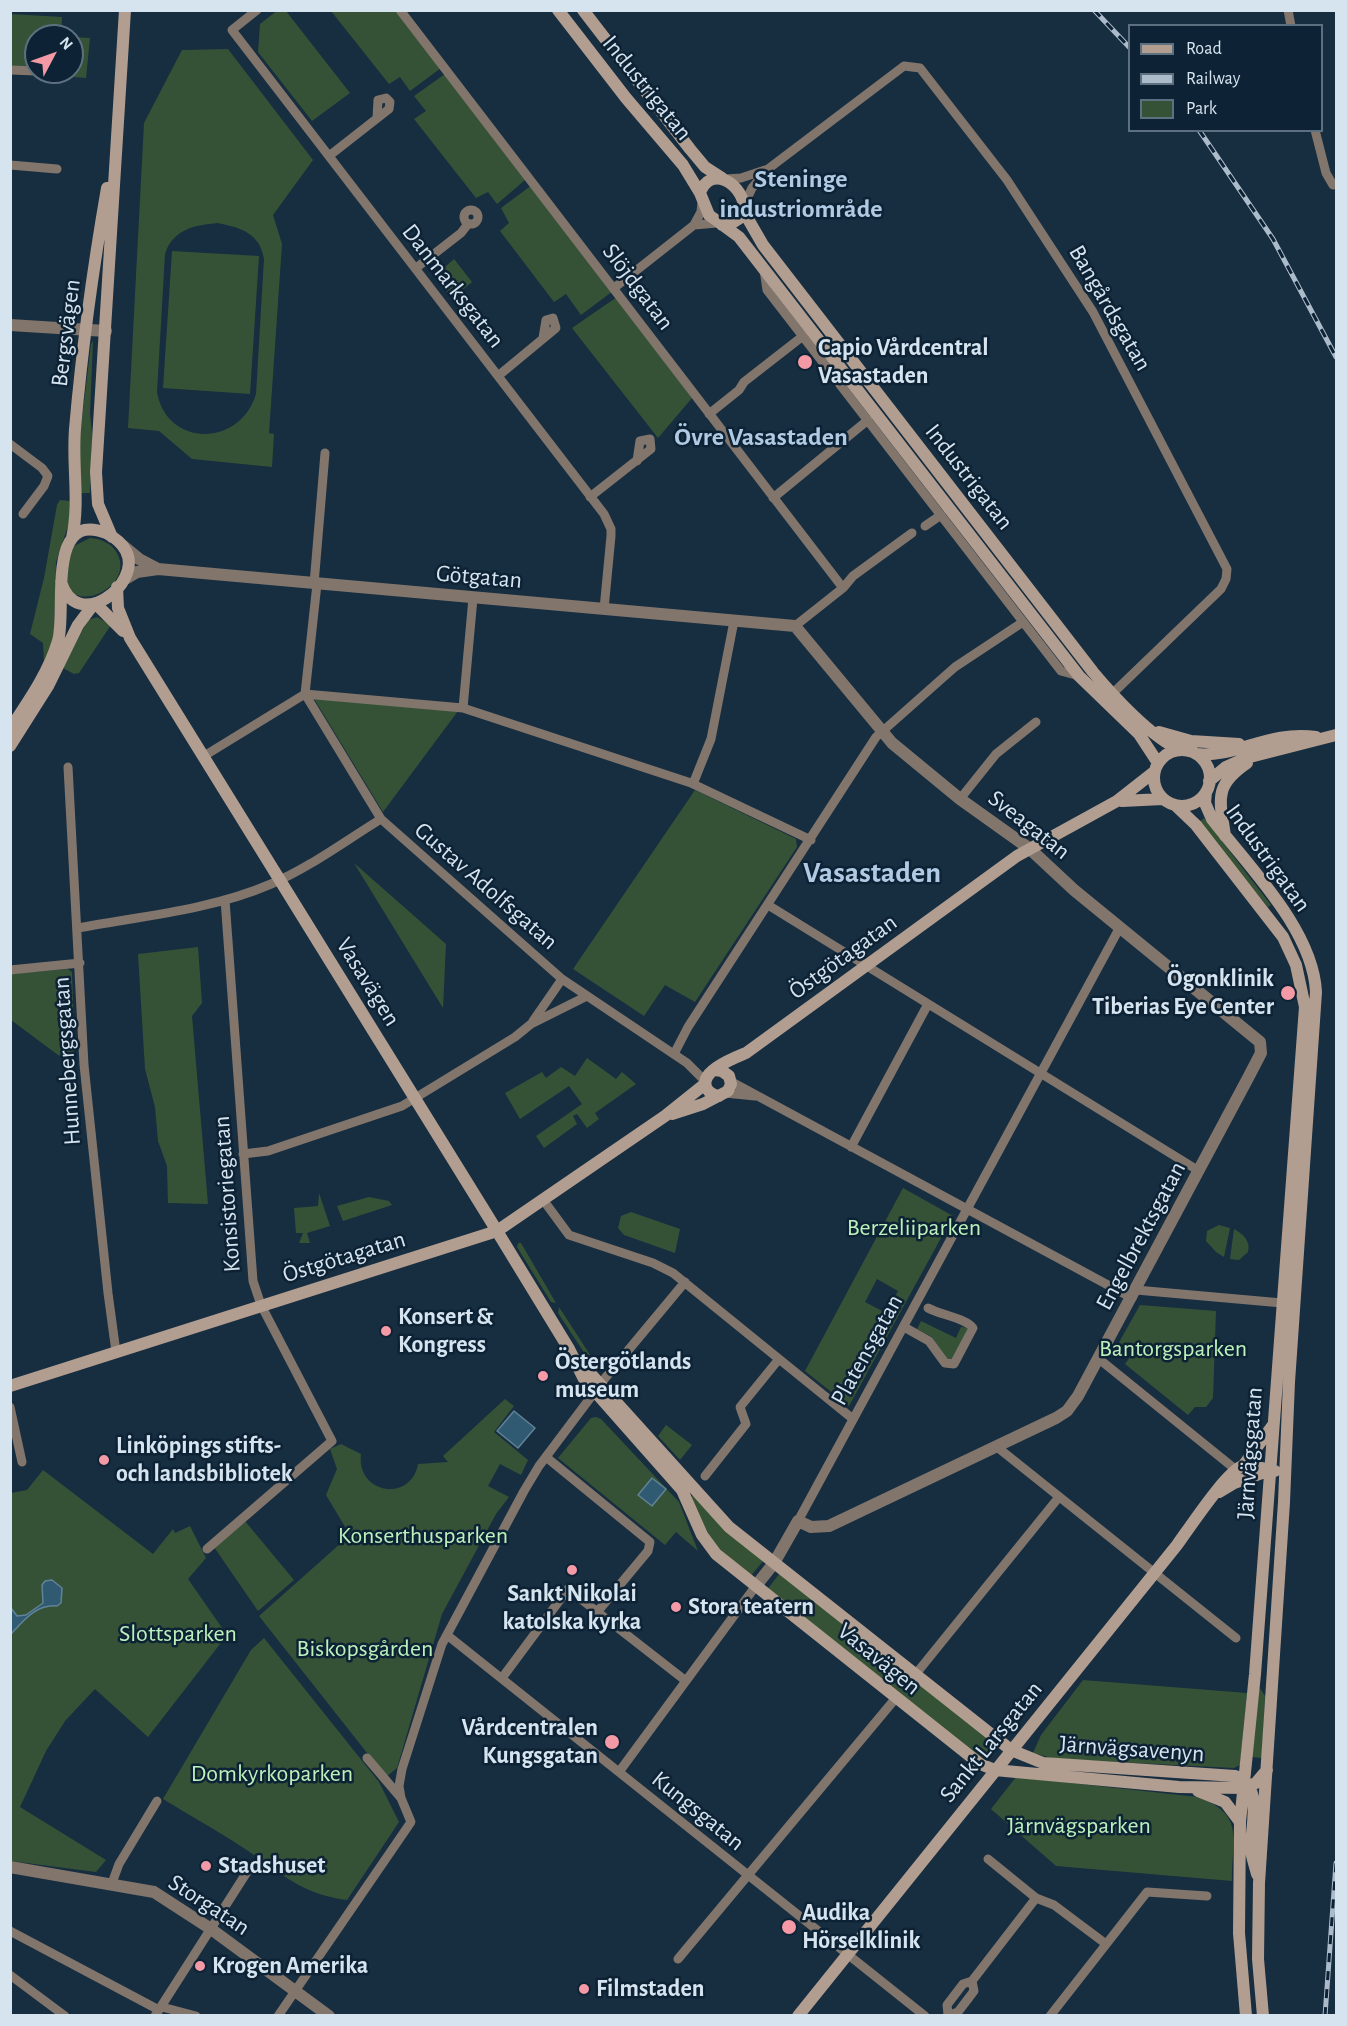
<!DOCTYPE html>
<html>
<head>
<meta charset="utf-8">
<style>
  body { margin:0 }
  #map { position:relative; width:1347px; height:2026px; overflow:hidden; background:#172d40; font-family:"Alegreya Sans",sans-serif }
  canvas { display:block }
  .frame { position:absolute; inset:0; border:12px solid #d6e4f0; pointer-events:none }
  .legend { position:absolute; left:1128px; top:24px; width:195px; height:108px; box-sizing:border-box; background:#0d2335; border:2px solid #5d7080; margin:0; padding:8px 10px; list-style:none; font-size:18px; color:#d6e4f0 }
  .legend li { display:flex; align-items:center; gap:12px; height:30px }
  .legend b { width:30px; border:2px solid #5d7080 }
  .north { position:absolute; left:24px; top:24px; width:60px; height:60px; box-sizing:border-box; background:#0d2335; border:2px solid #5d7080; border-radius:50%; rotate:49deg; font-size:16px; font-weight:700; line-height:24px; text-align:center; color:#d6e4f0 }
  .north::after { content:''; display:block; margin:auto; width:21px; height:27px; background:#f49aa6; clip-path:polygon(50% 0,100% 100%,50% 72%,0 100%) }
</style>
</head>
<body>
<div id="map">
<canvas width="1347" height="2026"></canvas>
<div class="frame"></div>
<ul class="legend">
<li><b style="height:8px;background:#b29e90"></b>Road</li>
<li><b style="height:8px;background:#abbbc9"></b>Railway</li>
<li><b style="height:16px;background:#365236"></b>Park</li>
</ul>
<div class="north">N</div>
</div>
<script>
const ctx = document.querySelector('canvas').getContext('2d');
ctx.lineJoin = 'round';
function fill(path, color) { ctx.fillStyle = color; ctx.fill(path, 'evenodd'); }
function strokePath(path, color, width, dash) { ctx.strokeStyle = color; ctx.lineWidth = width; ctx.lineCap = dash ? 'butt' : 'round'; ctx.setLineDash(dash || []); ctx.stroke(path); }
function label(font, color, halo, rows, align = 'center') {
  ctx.font = font + ' "Alegreya Sans",sans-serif'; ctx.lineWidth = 5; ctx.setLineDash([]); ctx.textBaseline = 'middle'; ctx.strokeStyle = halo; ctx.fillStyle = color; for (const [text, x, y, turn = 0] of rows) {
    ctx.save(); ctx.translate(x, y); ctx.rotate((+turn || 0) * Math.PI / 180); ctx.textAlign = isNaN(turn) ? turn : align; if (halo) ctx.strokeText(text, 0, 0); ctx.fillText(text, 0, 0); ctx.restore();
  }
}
fill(new Path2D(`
  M278,10l8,1 64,82 -38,28 -54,-69 2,-28z
  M331,11h65l45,57 -31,23 -10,-14 -11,7z
  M10,14l52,3 -1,19h-25v34l-25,-2z
  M72,37l18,1 -4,40 -26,-2v-4h12z
  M228,49l85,111 -40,55 9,29 -13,189 5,1 -2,33 -80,-8 -33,-28 -31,-3 16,-305 38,-73zM218,223c23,5 42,10 46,36l-8,135c-16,54 -90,53 -99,-2l8,-138c8,-25 30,-29 53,-31z
  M445,74l80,106 -28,24 -9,-12 -12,6 -62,-79 12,-8 -12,-15z
  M532,185l81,106 -32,24 -15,-21 -12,8 -54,-71 9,-8 -8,-15z
  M172,251l87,5 -9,138 -87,-6z
  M454,259l18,23 -17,14 -9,-5 13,-12 -14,11 -10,-14z
  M617,297l75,101 -34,40 -86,-110z
  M93,341l-3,72 2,21 -2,59h-9l-2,-49 12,-100z
  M60,500l11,1 -2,22 -13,39 -2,78 -10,22 -1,-19 -13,-9 14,-56 13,-73z
  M90,538c11,1 21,5 27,15 23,41 -78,76 -43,-7z
  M97,617l14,8 -32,48 -5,1 -11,-6 25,-48z
  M313,697l145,14 -75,101z
  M695,790l101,49 1,8 -102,155 -30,-17 -21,31 -71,-47z
  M1204,818l67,87 -3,2 -70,-84z
  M354,863l92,81 -3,64z
  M198,947l4,56 -10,13 16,188 -40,-1 -1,-37 -9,-25 -3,-34 -10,-38 -7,-115z
  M68,969l4,3 3,88 -17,-5 -47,-35 -1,-46z
  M587,1058l29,21 6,-7 14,12 -41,29 4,6 -12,9 -10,-14 -4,2 4,8 -33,24 -8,-12 46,-32 -13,-18 -49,33 -15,-26 37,-21 4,6 15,-11 14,9z
  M903,1188l50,28 -104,190 -44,-35zM877,1279l21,12 -12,22 -21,-11z
  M319,1193l11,33 -23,7 3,10h-11l4,-10h-7l-2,-25 24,-2z
  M369,1197l20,4 3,4 -49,16 -6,-15z
  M631,1212l49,17 -5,24 -51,-18 -6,-7 3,-12z
  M1219,1225l11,3 -6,29 -8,-5 -10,-11 1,-10z
  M1234,1229c9,5 17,12 14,23l-9,8 -9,-1z
  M518,1243h3l35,60 -5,-1 -34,-55z
  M1140,1305l76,6 -3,87 -7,9h-11l-7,8 -63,-51 5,-7 -13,-11z
  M559,1307l35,54 -1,5 -35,-53z
  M921,1321l35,17 5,-11 7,1 -16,32 -6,-2 -14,-21 -15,-8z
  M505,1399l9,7 -20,26 34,28 -7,15 -21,-11 -12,22 21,11 -13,17 -54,100 -45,154 -11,9 -127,-161 91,-81 -24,-40 11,-26 -7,-20 11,-5 20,10c-5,40 50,49 57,10l30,-2 -5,-6z
  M596,1417l5,2 78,83 19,49 -22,-19 -11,13 -107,-87 33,-40z
  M666,1425l26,20 -12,15 -22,-24z
  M43,1470l110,84 20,-25 2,4 15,-7 16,32 -18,21 39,56 -79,102 -53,-48 -30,32 -19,30 -26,56 86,53 -10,12 -85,-11v-368l16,-3z
  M694,1496l71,63 -16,19 -39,-34 -20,-47z
  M245,1521l49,59 -36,31 -44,-64z
  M780,1573l215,171 -14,18 -215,-171z
  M264,1638l115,144 20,40 -52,78c-40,-5 -59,-21 -90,-43 -30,-21 -63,-39 -94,-58l88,-149z
  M1083,1680l164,13 -7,72 -6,3 -178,-9 -23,-6 8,-18z
  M1259,1687l6,9 -3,62 -11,-1z
  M1016,1777l182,20c47,18 34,40 34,84l-176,-15 -65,-57z`), '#365236');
const water = new Path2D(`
  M514,1411l21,17 -17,20 -21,-17z
  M652,1478l14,11 -14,17 -14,-11z
  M52,1580l10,8 -1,15 -4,3c-21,-2 -34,15 -46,28v-26l6,8 9,-1 17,-12 -1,-18 3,-4z`);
fill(water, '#2f5a71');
strokePath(water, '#618397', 1.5);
strokePath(new Path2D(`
  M257,10l-25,20 372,484 7,15v7l-7,73
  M400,10l443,578
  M1288,10l3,16
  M10,70l26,1
  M48,72h5
  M1315,130l11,43 7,12
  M329,156l60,-47 1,-7 -4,-4 -8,2 -1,18
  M10,165l47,4
  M725,179l16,-1 24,-8
  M744,205l8,-17 16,-19 136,-103 16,2 87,112 86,132 134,257 -1,10 -5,10 -108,104
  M464 217a7 7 0 1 1 14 0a7 7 0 1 1-14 0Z
  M694,225l23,-2
  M416,268l45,-35 7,-9
  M764,270l3,20 294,381 18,5
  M614,288l80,-63 7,-13 1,-10
  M498,376l58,-48 -3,-10 -7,2 -3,18
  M709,414l30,-24 5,-8 59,-46
  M10,444l32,24 6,8 -4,10 -21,28
  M590,497l61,-48 -1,-10 -10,2 -3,20
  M773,498l95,-78
  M925,526l16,-11
  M314,584l11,-131
  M795,626l48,-38 10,-12 59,-43
  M305,694l76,125 181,160 125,84 18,18
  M305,694l158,14 228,75 120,57
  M463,708l10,-110
  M204,756l101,-62 12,-110
  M68,767l16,298 24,228 8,59
  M693,784l18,-45 23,-118
  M960,799l36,-45 40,-32
  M768,905l431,266
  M78,928c64,-12 133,-18 193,-44 38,-16 74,-43 110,-65
  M10,970l70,-7
  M533,1021l29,-42
  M674,1054l14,-27 188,-290 79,-70 68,-45
  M730,1081l402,217
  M725,1093l30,3
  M851,1147l77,-143
  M243,1154l25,-3 134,-45 113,-69 16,-13 56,-28
  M544,1201l25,34 84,28 20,10 180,146
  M1136,1290l146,13
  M904,1327l25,14 16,22 9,1 19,-36c-7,-10 -33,-13 -45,-20
  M1099,1359l136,110
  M10,1407l12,55
  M997,1447l239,191
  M546,1457l104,85 -2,9 -50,60
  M705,1476l41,-52 -6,-17 39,-48
  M798,1521l322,-594
  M207,1549l125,-108 -71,-136 -8,-24 -28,-381
  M447,1635l478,381
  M915,1675l144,-178
  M502,1678l66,-89 118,92
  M619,1772l136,-185
  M401,1798l-2,-12 3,-17 40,-125 82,-153 15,-25 67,-89 79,-95
  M988,1859l48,39 18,7 52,39
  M112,1883l7,-19 38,-63
  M10,1931l149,79
  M678,1959l217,-260
  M10,1975l55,41
  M162,2007l34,9
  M948,2014l-1,-9 16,-21 9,-3 64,-83
  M155,2016l92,-144
  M278,2016l133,-194 -10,-24 -34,-40
  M947,2016l11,-4 16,-21 -2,-10
  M1050,2016l97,-124 60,4`), '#81756c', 9);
strokePath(new Path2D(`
  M10,325l96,6
  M122,545l17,14 19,10
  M125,579l12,-7 21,-3 637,57 97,117 68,56 70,50 44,41 186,152 1,11 -13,25 -170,318 -11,15 -11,7 -227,108 -18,1 -13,-6 -24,42 -19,24
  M10,1867l144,25 57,37 118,87`), '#81756c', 12);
strokePath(new Path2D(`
  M558,10l68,88 57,67 17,28
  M583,10l107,139 15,18 17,11
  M744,212l19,33 330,427c21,25 58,65 87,78
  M722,225h7l11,-7 4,-13c-4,-23 -34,-40 -44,-12l9,22 30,22 340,439 60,58 19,29
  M112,537l-14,-33 -2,-32 29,-462
  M72,538c8,-36 0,-72 3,-109 7,-81 18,-161 32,-241
  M117,587l1,21 12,30 359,580 80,131 15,30 98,111 20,45 14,19 264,210 15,6 21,2 163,15 64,1 13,-5 11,-13
  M96,604l27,27
  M10,729c18,-27 39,-57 48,-88 9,-28 -13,-132 48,-108 8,4 16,10 20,18 17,33 -49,83 -65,31
  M1159,732l32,9 48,3
  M10,746l38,-60 30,-61 15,-20
  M1154 778a28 28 0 1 1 56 0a28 28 0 1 1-56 0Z
  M1196,754c41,4 72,-24 120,-17
  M1209,781l17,-14 20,-9 90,-23
  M1206,792l-1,11 7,16c37,48 101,111 104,173l-27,390 -5,120 -25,381 -1,76 5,57
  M1122,801l41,-2
  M1175,805l21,20 87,112 13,28 9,42 -50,667 -15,148 -1,111 7,83
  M1225,836c-5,-36 -12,-50 22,-73
  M719,1096c-5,-1 -9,-2 -12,-7 -10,-17 27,-31 39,-36l271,-197 100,-55 37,-29
  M672,1114l31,-10 25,-13 3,-7 -2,-8 -7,-5 -7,-1
  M580,1362l149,165 282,223 32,13 192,13c30,10 15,52 16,74 1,8 4,16 6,24
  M10,1386l487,-155 168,-115 40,-32
  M1243,1466l30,-41
  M1219,1492l15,-9 36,-13
  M1198,1791l27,11 15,20
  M798,2016l379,-471c11,-15 51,-76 66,-79 12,-2 21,4 32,5`), '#b29e90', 12);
const rail = new Path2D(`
  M1094,10l36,38
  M1199,130l74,109 63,118
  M1325,2016l11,-153`);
strokePath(rail, '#abbbc9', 5);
strokePath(rail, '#0d2335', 3, [9]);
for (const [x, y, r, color] of [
  [805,362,8,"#f49aa6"],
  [1288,993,8,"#f49aa6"],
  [386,1331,6,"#f49aa6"],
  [543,1376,6,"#f49aa6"],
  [104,1460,6,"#f49aa6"],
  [572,1570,6,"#f49aa6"],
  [676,1607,6,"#f49aa6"],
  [612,1742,8,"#f49aa6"],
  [206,1866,6,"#f49aa6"],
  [789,1927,8,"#f49aa6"],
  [200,1966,6,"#f49aa6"],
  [584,1989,6,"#f49aa6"]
]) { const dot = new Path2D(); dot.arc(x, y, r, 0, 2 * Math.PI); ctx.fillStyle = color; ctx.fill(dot); strokePath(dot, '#0d2335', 2); }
label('24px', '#d6e4f0', '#0d2335', [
  ["Industrigatan",647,88,51],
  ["Danmarksgatan",453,286,52],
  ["Slöjdgatan",638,287,53],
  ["Bangårdsgatan",1110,308,60],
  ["Bergsvägen",66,333,-83],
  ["Industrigatan",969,477,52],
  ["Götgatan",479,577,5],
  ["Sveagatan",1029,825,38],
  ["Industrigatan",1268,858,54],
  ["Gustav Adolfsgatan",486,886,41],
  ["Östgötagatan",843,957,-36],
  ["Vasavägen",368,982,58],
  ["Hunnebergsgatan",67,1061,-94],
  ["Konsistoriegatan",227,1194,-94],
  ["Engelbrektsgatan",1141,1236,-62],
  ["Östgötagatan",344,1257,-17],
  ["Platensgatan",867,1350,-61],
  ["Järnvägsgatan",1250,1453,-86],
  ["Vasavägen",879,1659,39],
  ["Sankt Larsgatan",991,1742,-51],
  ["Järnvägsavenyn",1132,1749,4],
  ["Kungsgatan",698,1811,39],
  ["Storgatan",209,1905,33]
]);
label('bold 24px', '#d6e4f0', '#0d2335', [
  ["Capio Vårdcentral",818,348],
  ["Vasastaden",818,376],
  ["Ögonklinik",1274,979,"right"],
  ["Tiberias Eye Center",1274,1007,"right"],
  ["Konsert &",398,1317],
  ["Kongress",398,1345],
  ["Östergötlands",555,1362],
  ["museum",555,1390],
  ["Linköpings stifts-",116,1446],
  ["och landsbibliotek",116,1474],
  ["Sankt Nikolai",572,1594,"center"],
  ["katolska kyrka",572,1622,"center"],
  ["Stora teatern",688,1607],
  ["Vårdcentralen",598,1728,"right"],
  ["Kungsgatan",598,1756,"right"],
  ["Stadshuset",218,1866],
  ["Audika",802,1913],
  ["Hörselklinik",802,1941],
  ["Krogen Amerika",212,1966],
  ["Filmstaden",596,1989]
], 'left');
label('24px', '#bcf1bc', '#0d2335', [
  ["Berzeliiparken",914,1228],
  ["Bantorgsparken",1173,1349],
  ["Konserthusparken",423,1536],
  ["Slottsparken",178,1634],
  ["Biskopsgården",365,1649],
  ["Domkyrkoparken",272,1774],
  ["Järnvägsparken",1079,1826]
]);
label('bold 26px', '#b0cae3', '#0d2335', [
  ["Steninge",801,179],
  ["industriområde",801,209],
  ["Övre Vasastaden",761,437]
]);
label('bold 30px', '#b0cae3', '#0d2335', [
  ["Vasastaden",872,873]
]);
</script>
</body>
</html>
